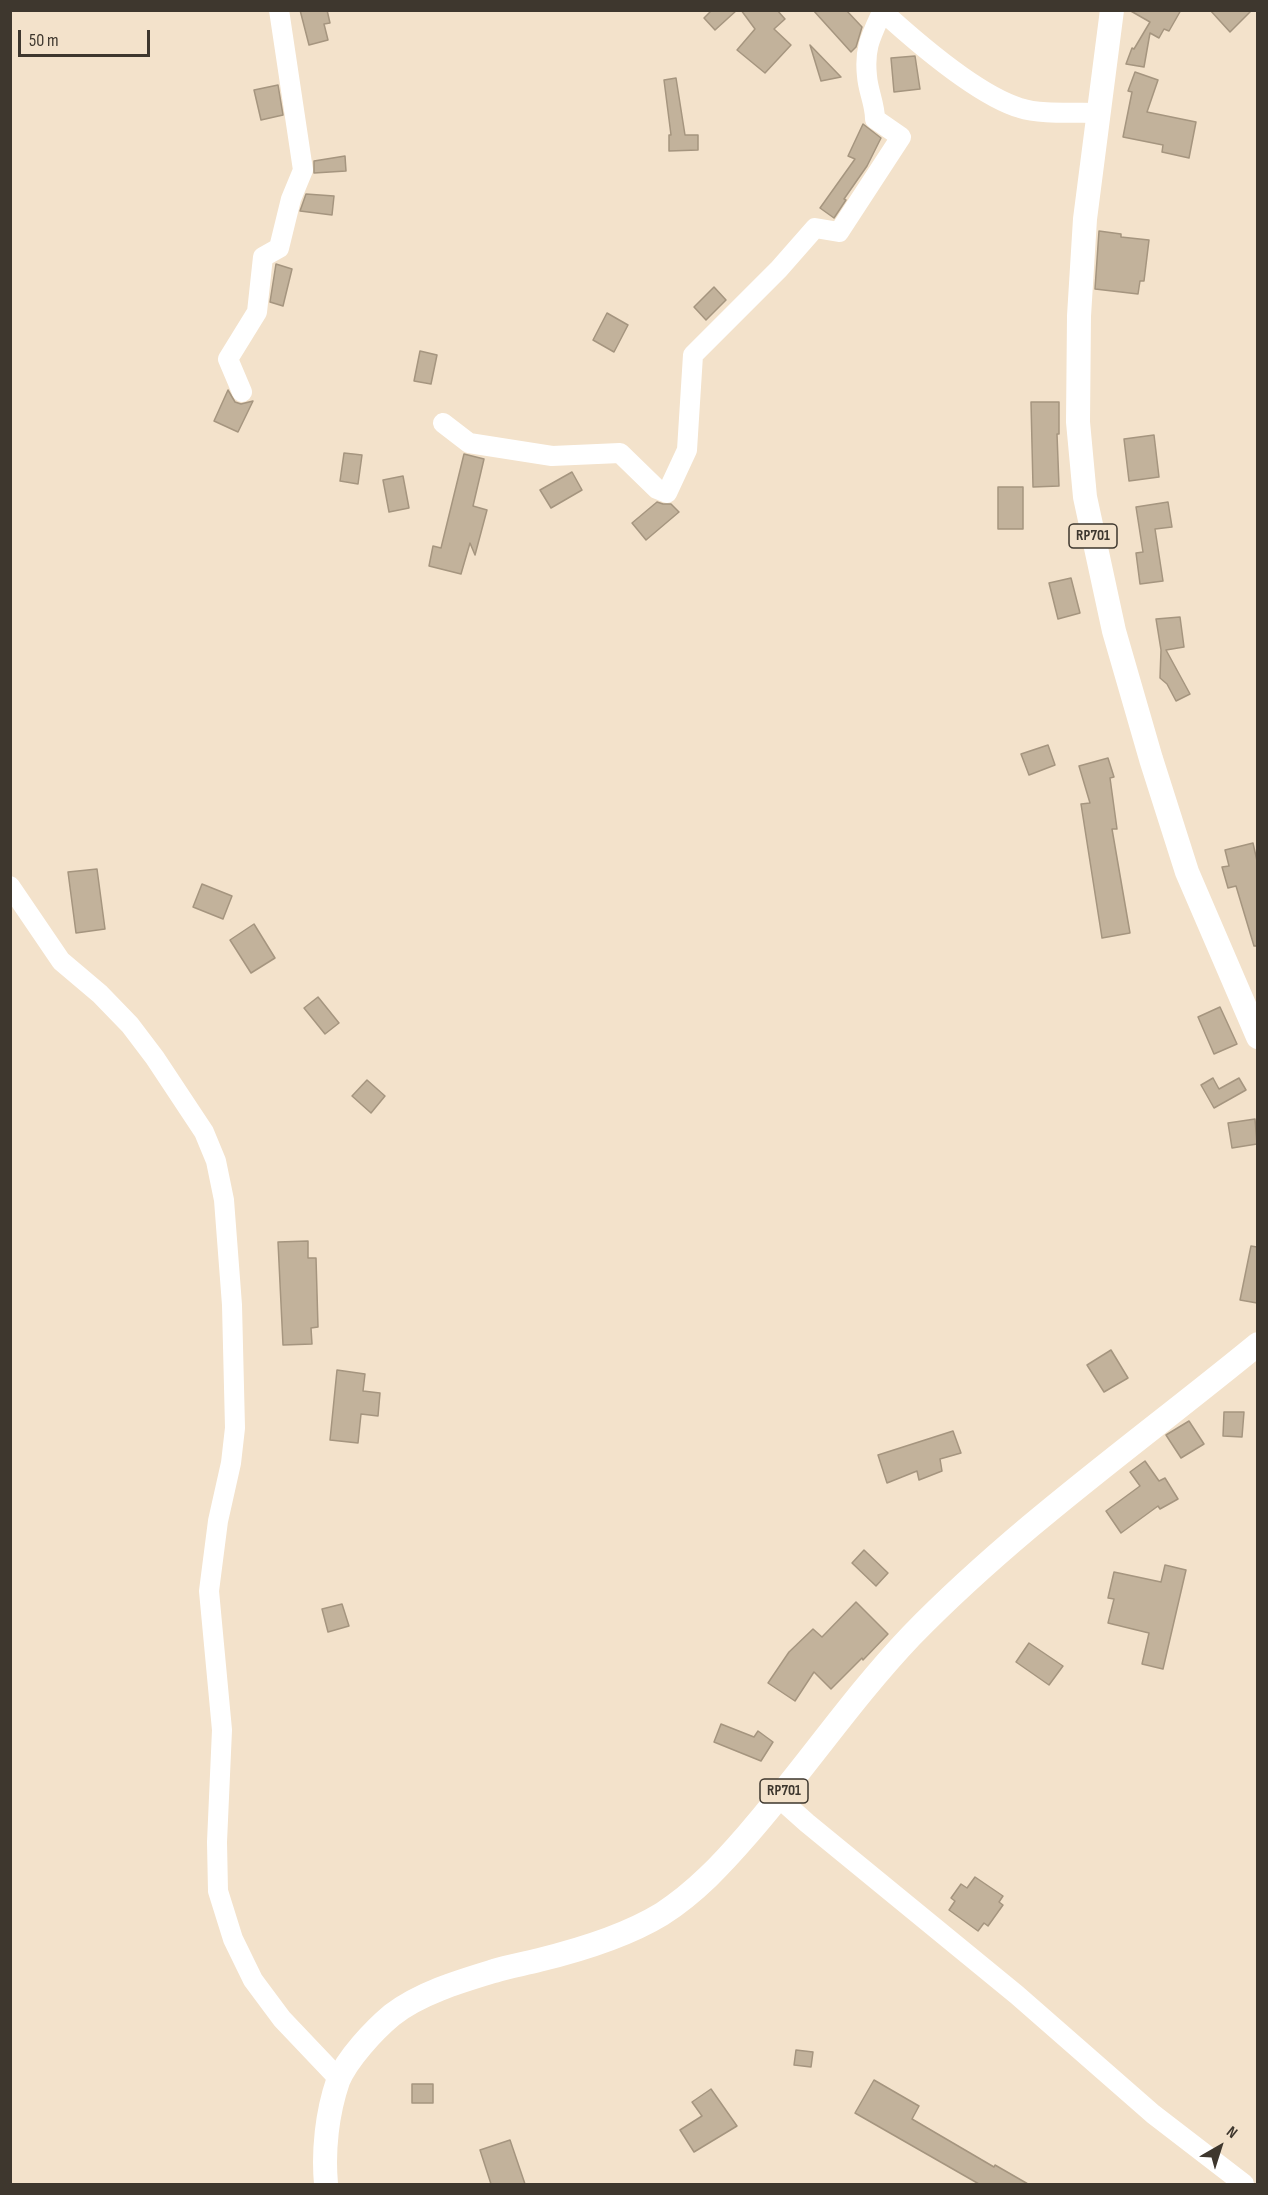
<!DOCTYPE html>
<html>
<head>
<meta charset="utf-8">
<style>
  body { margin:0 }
  #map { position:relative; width:1268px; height:2195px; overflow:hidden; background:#f3e2cb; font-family:"Sofia Sans Condensed",sans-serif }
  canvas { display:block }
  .frame { position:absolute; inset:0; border:12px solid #3e372e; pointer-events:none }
  .north { position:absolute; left:1190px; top:2117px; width:60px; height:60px; -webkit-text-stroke:4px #f3e2cb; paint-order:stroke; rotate:39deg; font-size:16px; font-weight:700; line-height:24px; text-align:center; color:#3e372e }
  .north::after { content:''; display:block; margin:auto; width:21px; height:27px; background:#3e372e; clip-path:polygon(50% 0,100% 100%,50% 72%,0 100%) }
  .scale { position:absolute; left:18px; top:30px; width:132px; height:27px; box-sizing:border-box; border:3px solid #3e372e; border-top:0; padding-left:8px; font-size:18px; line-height:21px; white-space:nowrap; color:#3e372e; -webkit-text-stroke:4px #f3e2cb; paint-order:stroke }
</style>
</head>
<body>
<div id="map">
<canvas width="1268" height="2195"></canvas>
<div class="frame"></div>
<div class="north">N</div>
<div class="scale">50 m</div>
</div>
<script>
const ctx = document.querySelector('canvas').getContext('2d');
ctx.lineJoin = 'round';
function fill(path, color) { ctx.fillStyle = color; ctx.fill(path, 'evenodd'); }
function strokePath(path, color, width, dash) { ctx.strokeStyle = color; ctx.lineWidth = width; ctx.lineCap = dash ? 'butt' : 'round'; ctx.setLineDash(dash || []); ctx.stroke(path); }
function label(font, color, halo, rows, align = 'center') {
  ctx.font = font + ' "Sofia Sans Condensed",sans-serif'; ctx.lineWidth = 5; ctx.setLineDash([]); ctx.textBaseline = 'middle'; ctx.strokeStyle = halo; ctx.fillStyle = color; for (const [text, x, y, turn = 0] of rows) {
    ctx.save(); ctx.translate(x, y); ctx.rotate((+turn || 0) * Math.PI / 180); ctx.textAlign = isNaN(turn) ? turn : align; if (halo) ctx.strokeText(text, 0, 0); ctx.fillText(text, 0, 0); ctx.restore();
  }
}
const building = new Path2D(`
  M300,10h27l3,13 -6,1 4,16 -19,5z
  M712,10h25l-22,20 -11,-12z
  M741,10h36l8,9 -11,10 17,16 -26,28 -28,-23 18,-21z
  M813,10h33l16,17 -6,20 -5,5z
  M1129,10h52l-12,21 -5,-2 -5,9 -9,-5 -6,34 -18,-3 6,-16 2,1 16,-27z
  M1210,10h42l-22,22z
  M810,45l31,32 -20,4z
  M915,56l5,33 -26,3 -3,-34z
  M1135,72l23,8 -11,32 49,10 -7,36 -27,-6 1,-7 -40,-8 9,-45 -4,-1z
  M676,78l9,57h13v15l-29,1v-16h2l-7,-55z
  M278,85l5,30 -22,5 -7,-30z
  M863,124l18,14 -14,28 -23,33 2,1 -12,18 -14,-10 35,-49 -7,-3z
  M345,156l1,15 -32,2v-12z
  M306,194l28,2 -2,19 -32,-4z
  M1099,231l22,3v3l28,3 -5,41h-4l-2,13 -43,-5z
  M276,264l16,5 -9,37 -13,-4z
  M714,287l12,13 -20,20 -12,-13z
  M607,313l21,12 -14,27 -21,-12z
  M420,351l17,4 -6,29 -17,-3z
  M228,390l7,12 6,2 12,-3 -15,31 -24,-11z
  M1031,402h28v32h-2l2,52 -26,1z
  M1154,435l5,42 -30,4 -5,-42z
  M344,453l18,2 -4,29 -18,-3z
  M464,454l20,5 -11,47 14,4 -12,45 -5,-12 -9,31 -32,-8 4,-20 8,2z
  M572,472l10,18 -31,18 -11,-18z
  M403,476l6,32 -20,4 -6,-32z
  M998,487h25v42h-25z
  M657,502l6,2h8l8,8 -33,28 -14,-17z
  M1168,502l4,25 -17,2 8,52 -23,3 -4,-31 7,-1 -7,-45z
  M1071,578l9,35 -22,6 -9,-36z
  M1180,617l4,30 -18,3 24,44 -14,7 -9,-17 -7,-6 1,-28 -5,-31z
  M1048,745l7,20 -26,10 -8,-21z
  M1108,758l6,19 -4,1 7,51h-5l18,104 -28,5 -21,-134 9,-1 -11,-37z
  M1253,843l4,18v85h-3l-18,-60 -8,2 -6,-21 7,-1 -4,-16z
  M97,869l8,60 -29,4 -8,-61z
  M202,884l30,12 -9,23 -30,-12z
  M254,924l21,34 -24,15 -21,-33z
  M318,997l21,26 -14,11 -21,-26z
  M1220,1007l17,37 -23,10 -16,-37z
  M1213,1078l6,11 20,-11 7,12 -32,18 -13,-23z
  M367,1080l18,16 -14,17 -19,-17z
  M1255,1119l2,25 -25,4 -4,-25z
  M308,1241v17h8l2,69 -7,1 1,16 -29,1 -5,-103z
  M1251,1246l6,1v56l-17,-3z
  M1111,1350l17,28 -24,14 -17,-27z
  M337,1370l28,4 -2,17 17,2 -2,23 -17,-2 -3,29 -28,-3z
  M1224,1412h20l-2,25 -19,-1z
  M1189,1421l15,23 -23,14 -15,-23z
  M953,1431l8,22 -21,6 2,12 -23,9 -2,-9 -30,12 -9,-28z
  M1145,1461l14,20 6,-3 13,21 -18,10 -2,-3 -37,27 -15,-22 34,-25 -10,-14z
  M864,1550l24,23 -12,13 -24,-23z
  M1165,1565l21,5 -23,99 -21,-5 7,-31 -41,-10 6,-24 -6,-1 6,-26 47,10z
  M856,1602l32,32 -25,26 -1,-2 -31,31 -17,-17 -19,29 -27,-18 21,-31 24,-23 9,8z
  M342,1604l7,22 -21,6 -6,-23z
  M1029,1643l34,23 -14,19 -33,-23z
  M721,1724l33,13 4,-6 15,11 -12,19 -47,-19z
  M975,1877l28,19 -4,6 4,3 -15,21 -4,-3 -6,8 -29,-21 6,-9 -4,-3 10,-14 6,4z
  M796,2050l17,2 -2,15 -17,-2z
  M874,2080l45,26 -7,13 82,48 1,-2 33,19h-49l-124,-71z
  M412,2084h21v19h-21z
  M711,2089l26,37 -43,26 -14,-22 22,-14 -10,-14z
  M510,2140l15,44h-34l-11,-34z`);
fill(building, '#c2b29b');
strokePath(building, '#a5957f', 1.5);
strokePath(new Path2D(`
  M881,10c34,31 96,85 139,98 21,7 55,4 78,5
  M242,392l-14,-33 29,-47 6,-55 16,-9 12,-49 12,-29 -24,-160
  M443,423l26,20 83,13 68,-3 37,36 10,4 20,-43 6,-95 86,-86 36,-41 24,4 62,-95 -26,-18c0,-15 -7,-28 -8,-43 -3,-28 4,-40 15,-64
  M10,886l51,75 39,33 30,31 25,33 49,74 12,29 8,39 8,105 3,123 -4,35 -13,58 -9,70 13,139 -5,112 1,49 15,48 20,41 29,39 57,60
  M779,1798l28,25 210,172 136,119 91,70`), '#fff', 20);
strokePath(new Path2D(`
  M1112,10l-27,209 -6,97 -1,106 7,75 29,134 37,128 36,113 71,165
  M326,2184c-3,-33 1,-71 12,-103 9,-22 36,-51 54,-66 28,-22 69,-34 102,-44 15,-5 30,-7 45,-11 41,-10 87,-24 123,-46 34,-22 60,-50 86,-80 56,-64 104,-136 163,-198 106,-109 230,-196 347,-292`), '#fff', 24);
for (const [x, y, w] of [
  [1093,536,48],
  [784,1791,48]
]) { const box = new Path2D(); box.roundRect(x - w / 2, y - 12, w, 24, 4.5); ctx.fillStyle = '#f3e2cb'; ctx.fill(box); strokePath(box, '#3e372e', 1.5); }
label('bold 15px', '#3e372e', null, [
  ["RP701",1093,536],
  ["RP701",784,1791]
]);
</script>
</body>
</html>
